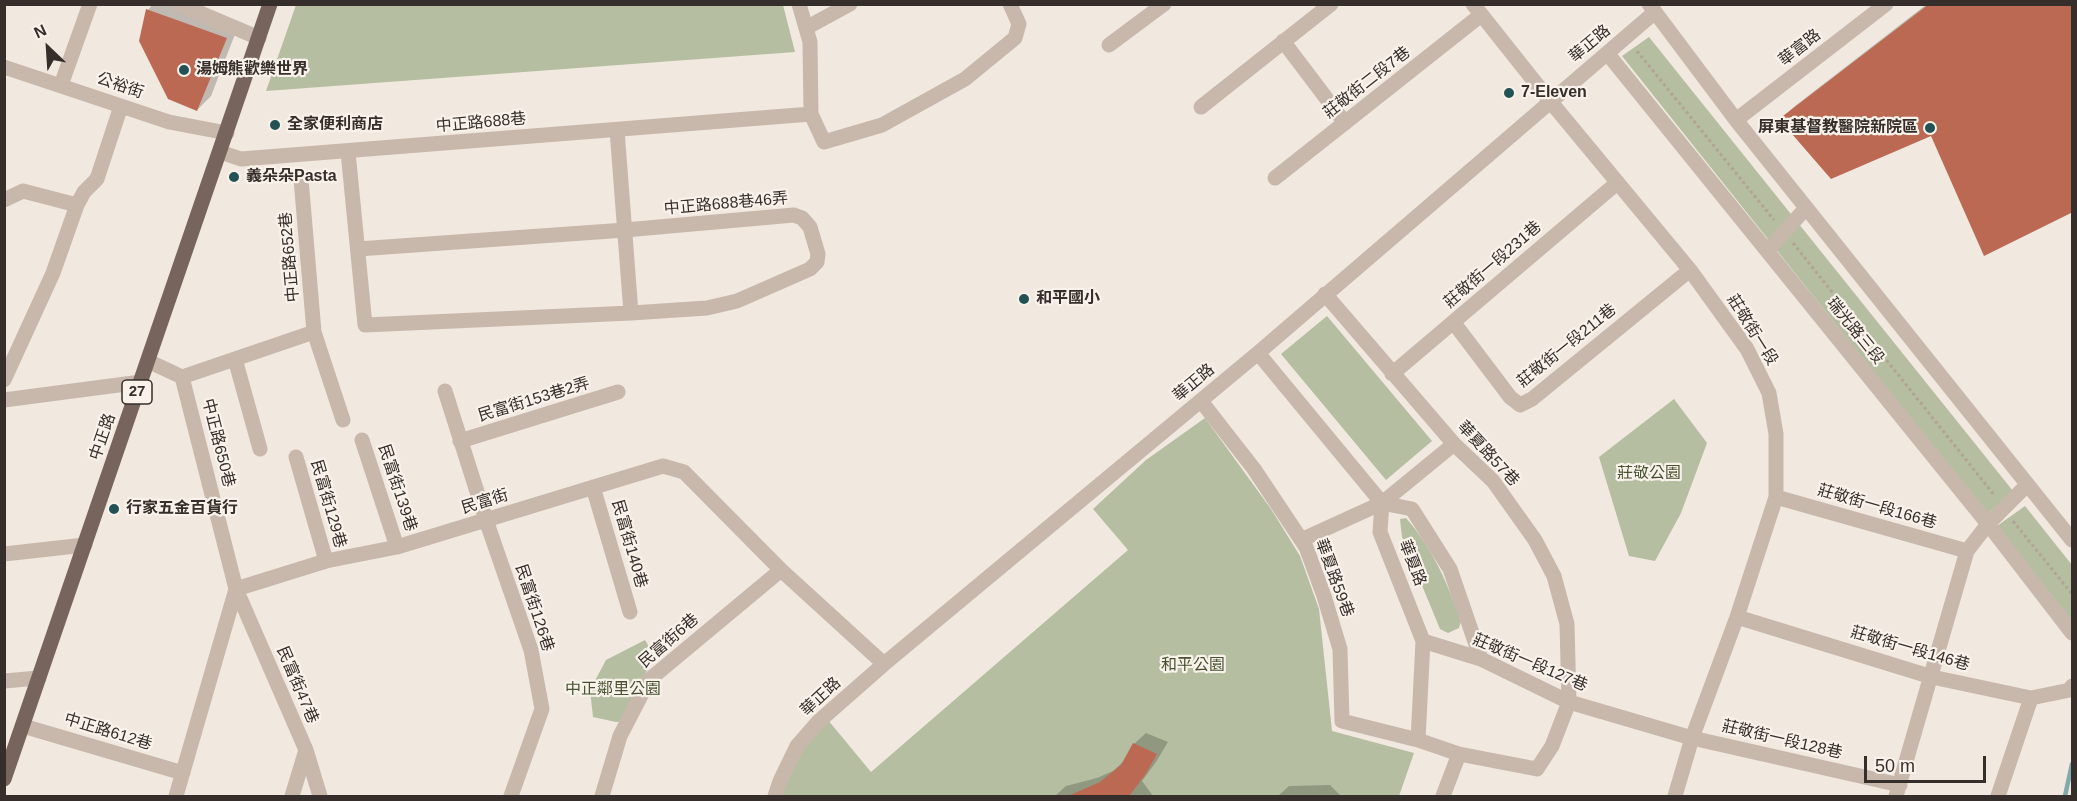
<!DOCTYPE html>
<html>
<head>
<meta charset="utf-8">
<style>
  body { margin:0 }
  #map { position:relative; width:2077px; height:801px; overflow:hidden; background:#f1e8df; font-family:Arial,sans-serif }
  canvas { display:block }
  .frame { position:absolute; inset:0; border:6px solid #362e2a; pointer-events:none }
  .north { position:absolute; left:18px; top:18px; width:60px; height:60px; -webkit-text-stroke:4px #f8f2eb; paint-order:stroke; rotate:335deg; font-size:16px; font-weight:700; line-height:24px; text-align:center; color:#362e2a }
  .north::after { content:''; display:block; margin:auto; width:21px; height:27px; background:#362e2a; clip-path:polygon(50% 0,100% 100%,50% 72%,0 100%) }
  .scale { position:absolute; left:1864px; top:756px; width:122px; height:27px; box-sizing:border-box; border:3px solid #362e2a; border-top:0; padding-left:8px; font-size:18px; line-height:21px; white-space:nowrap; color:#362e2a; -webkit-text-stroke:4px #f8f2eb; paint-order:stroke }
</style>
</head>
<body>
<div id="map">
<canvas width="2077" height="801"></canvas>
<div class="frame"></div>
<div class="north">N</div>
<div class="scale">50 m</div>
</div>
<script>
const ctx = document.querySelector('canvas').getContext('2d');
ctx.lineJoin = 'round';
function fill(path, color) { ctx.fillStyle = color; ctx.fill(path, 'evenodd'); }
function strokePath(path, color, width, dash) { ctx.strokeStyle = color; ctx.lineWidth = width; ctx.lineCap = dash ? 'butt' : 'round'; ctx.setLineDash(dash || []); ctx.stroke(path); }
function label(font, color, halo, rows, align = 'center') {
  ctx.font = font + ' Arial,"Noto Sans TC",sans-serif'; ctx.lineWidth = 4.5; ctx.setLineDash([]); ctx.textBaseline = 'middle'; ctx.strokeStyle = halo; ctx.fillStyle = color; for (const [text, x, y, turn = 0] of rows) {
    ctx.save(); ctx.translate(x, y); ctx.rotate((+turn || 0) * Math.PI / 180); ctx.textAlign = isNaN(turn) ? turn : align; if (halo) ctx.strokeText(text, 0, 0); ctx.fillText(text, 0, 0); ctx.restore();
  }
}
fill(new Path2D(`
  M296,5h487l12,47 -529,39z
  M1649,37l364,454 -26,23 -365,-458z
  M1327,316l105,125 -46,39 -105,-126z
  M1674,399l33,44 -26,70 -26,48 -26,-5 -30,-99z
  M1205,418l66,91 29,47 19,53 13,122 82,22 -15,43h-622l11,-30 40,-46 43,52 257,-222 -35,-41 53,-49z
  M2025,506l47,59v56l-75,-95z
  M1406,518c28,32 41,65 55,103l-2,7 -11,5 -8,-4 -38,-92 -2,-18z
  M645,640l9,15 -6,15 -14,18 -7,33 -11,1 -23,-5 -3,-27 16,-30z`), '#b5bea0');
fill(new Path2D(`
  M153,4h31l55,20 -28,72 -14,14 -49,-100z
  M1927,4h145l-140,130 -151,-15 14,-13z
  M1146,733l22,9 -12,20 -14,19 11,15h-98l11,-10 31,-8 16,-7 11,-10 10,-17z
  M1330,785l11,11h-63l11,-10z`), '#0003');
strokePath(new Path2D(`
  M2065,796l7,-32`), '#80aaab', 4.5);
fill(new Path2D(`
  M1929,4h144v208l-89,44 -53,-120 -100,43 -52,-60z
  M146,9l81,29 -30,73 -29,-12 -29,-58z
  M1133,743l24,11 -12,21 -16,21h-61l32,-14 21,-17z`), '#bb6952');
strokePath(new Path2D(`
  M1637,51l137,169
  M1793,243l202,253
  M2013,521l59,73`), '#b4a296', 3, [3, 3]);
strokePath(new Path2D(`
  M179,4l80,34
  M799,4l11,38 1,72 13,28 58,-17 83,-46 50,-41 4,-14 -9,-20
  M1473,4l77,97 140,169 57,79 22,44 7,41v63l-39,120 -45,121 -17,58
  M1649,4l87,116 336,420
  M806,28l44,-24
  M1283,41l62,82
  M1109,45l55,-41
  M1607,53l381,471 84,109
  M4,67l165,55 58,11
  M61,85l29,-81
  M1201,107l130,-103
  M1736,120l150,-116
  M617,130l14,183
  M220,152l21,7 570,-45
  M348,152l17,173 266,-12 76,-5 30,-7 73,-32 7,-7 1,-8 -8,-27 -8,-9 -8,-3 -169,15 -267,19
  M1275,178l206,-163
  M301,179l13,153 29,88
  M4,200l19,-9 54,14
  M1767,251l39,-43
  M1325,294l129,150 39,37 42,59 19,36 13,48 2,78 -17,44 -15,23 -78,-15
  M1454,323l56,74 10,8 12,-6 158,-129
  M1258,353l124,150 -2,29 43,109 -5,99
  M235,359l25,90
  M148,361l34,16 54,212 70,161 14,46
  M1392,374l225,-191
  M182,377l132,-45
  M4,380l49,-107 24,-68 7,-13 13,-13 24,-73
  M445,391l41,129 45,130 11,59 -31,87
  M4,400l137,-18
  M1201,401l53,68 52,78 18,49 16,53 2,72 76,19 41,14 -16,42
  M362,440l35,107
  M460,441l158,-49
  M296,457l30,104
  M593,487l37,125
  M1776,497l191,54
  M1382,503l30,6 38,60 31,90
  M1301,540l81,-37 72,-59
  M4,554l81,-9
  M236,589l90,-28 71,-14 266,-81 21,6 97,98 103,94
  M1737,617l195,60 99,21 39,-8 2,-4
  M1423,641l58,18 88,43 123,36 208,47
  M4,681l35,-3
  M23,726l160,47
  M176,796l60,-207
  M292,796l14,-46
  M602,796l18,-60 29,-56 132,-110
  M775,796l5,-15 17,-35 21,-24 66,-58 374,-311 397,-341
  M1896,796l71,-245 21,-27 39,-39
  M1998,796l33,-98`), '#c8b8ac', 15);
strokePath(new Path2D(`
  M4,779l266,-775`), '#77655d', 15);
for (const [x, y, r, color] of [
  [184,70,6,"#235254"],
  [1509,93,6,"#235254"],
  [275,125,6,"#235254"],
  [1930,128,6,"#235254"],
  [234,177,6,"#235254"],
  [1024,299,6,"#235254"],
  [114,509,6,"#235254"]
]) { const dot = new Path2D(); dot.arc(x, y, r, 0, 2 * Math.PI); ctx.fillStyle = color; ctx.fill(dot); strokePath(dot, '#f8f2eb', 2); }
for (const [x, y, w] of [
  [137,392,30]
]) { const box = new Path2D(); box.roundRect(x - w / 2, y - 12, w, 24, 4.5); ctx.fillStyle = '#f8f2eb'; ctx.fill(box); strokePath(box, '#362e2a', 1.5); }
label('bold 15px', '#362e2a', null, [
  ["27",137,392]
]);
label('16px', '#362e2a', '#f8f2eb', [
  ["華正路",1590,44,-40],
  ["華富路",1800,48,-38],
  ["莊敬街二段7巷",1367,83,-38],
  ["公裕街",120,86,19],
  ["中正路688巷",481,123,-5],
  ["中正路688巷46弄",726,204,-5],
  ["中正路652巷",290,257,-95],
  ["莊敬街一段231巷",1493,265,-41],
  ["莊敬街一段",1752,330,58],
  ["瑞光路三段",1855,331,51],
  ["莊敬街一段211巷",1567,346,-39],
  ["華正路",1194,383,-40],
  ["民富街153巷2弄",534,400,-17],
  ["中正路",103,437,-71],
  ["中正路650巷",218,443,76],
  ["華夏路57巷",1488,454,47],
  ["民富街139巷",397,488,72],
  ["民富街",485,502,-17],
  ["民富街129巷",328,504,74],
  ["莊敬街一段166巷",1877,507,16],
  ["民富街140巷",629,544,74],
  ["華夏路",1412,563,69],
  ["華夏路59巷",1334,578,70],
  ["民富街126巷",534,608,72],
  ["民富街6巷",669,641,-41],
  ["莊敬街一段146巷",1910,649,16],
  ["莊敬街一段127巷",1530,663,23],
  ["民富街47巷",297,685,67],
  ["華正路",821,697,-43],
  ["中正路612巷",108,732,17],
  ["莊敬街一段128巷",1782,740,13]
]);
label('bold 16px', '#362e2a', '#f8f2eb', [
  ["湯姆熊歡樂世界",196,70],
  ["7-Eleven",1521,93],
  ["全家便利商店",287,125],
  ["屏東基督教醫院新院區",1918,128,"right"],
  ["義朵朵Pasta",246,177],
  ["和平國小",1036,299],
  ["行家五金百貨行",126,509]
], 'left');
label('16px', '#475230', '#f8f2eb', [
  ["莊敬公園",1649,474],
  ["和平公園",1193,666],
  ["中正鄰里公園",613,690]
]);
</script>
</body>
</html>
